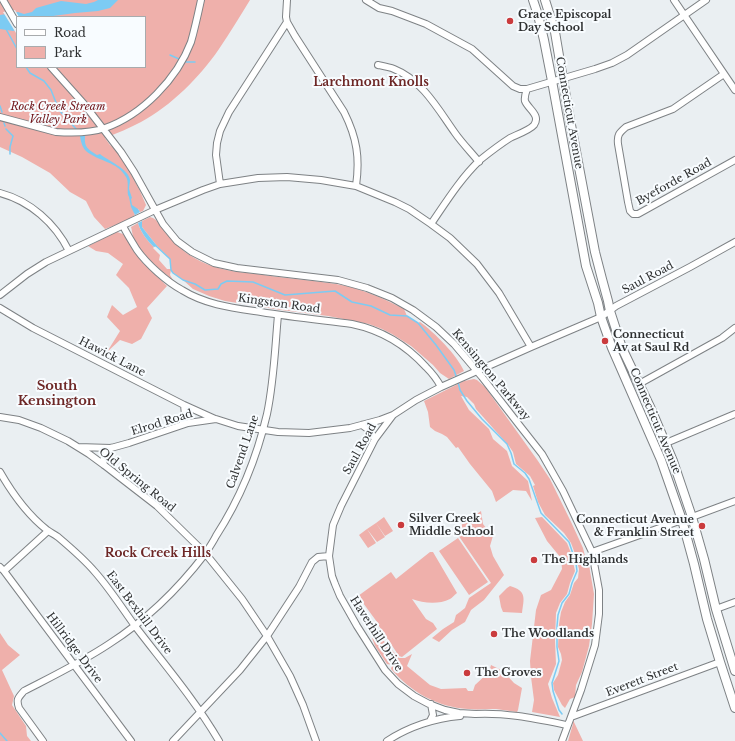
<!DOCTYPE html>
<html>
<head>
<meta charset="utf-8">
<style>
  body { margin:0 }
  #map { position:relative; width:735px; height:741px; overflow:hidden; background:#eaeff2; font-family:"Libre Baskerville",serif }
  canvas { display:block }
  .legend { position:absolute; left:16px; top:16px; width:130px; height:52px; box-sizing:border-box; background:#f8fcff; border:1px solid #a8abad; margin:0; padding:5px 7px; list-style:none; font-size:12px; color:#2f3132 }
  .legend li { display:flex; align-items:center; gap:8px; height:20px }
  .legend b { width:20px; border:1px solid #a8abad }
</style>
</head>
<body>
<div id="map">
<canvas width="735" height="741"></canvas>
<ul class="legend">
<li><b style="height:5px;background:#fff"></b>Road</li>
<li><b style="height:11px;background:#efb0ab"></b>Park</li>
</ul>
</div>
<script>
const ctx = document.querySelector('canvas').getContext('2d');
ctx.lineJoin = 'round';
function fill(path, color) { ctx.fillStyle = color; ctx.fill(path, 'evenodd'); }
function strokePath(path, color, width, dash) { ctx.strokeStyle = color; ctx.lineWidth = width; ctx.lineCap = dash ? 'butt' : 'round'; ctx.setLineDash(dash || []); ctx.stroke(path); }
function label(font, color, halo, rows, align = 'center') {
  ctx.font = font + ' "Libre Baskerville",serif'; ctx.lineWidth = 4; ctx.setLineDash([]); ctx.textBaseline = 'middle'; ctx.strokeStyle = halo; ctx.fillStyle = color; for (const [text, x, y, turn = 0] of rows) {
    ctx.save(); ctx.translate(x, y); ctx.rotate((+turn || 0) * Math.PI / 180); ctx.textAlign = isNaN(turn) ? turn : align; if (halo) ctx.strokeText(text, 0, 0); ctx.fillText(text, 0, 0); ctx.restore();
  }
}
fill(new Path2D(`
  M0,0h250c-10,16 -20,33 -31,49 -20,29 -47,56 -78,73 -11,6 -24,11 -36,16l5,7 7,5 5,7 18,34 6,14 -3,6 -3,1 -2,-3 -4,3 1,3 -7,5 -23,9 -11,-12 -8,-16 -16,-9 -20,-19 -28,-16 -22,-10zM17,17h128v50h-128z
  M150,217l3,1 3,2c12,17 25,32 44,41 17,9 38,11 57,13 26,4 52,6 79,10 24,4 47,14 68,25l3,7 11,7 2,-1c14,10 37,33 44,49l-15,8 -9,-6 -7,-8 -22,-19 -19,-12 -10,-5 -13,-5 -41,-8 -47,-6 -56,-9 -16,-5 -16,-7 -10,-9 -10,-7 -2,-3 -1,5 3,5c-13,-10 -35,-29 -40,-44 -1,-3 -1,-6 -2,-9l7,-4c2,8 10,19 16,24l-1,1 7,7 -1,5 8,9h4l-1,-10 -13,-13 -15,-19v-6z
  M117,232l6,2 19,28 25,24 -20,22 5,10 -11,21 -9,5 -12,-4 -13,12 13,-21 -13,-14 5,-12 11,10 14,-8 -8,-19 -13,-13 7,-11 -15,-11 -12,-2 -8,-5z
  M474,379l3,1 8,7 53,74 12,18 22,45 11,24 3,12 3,5 5,29 -2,30 -3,22 -7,26 -6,13 -1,12 -5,2 -5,9 -3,-3 -8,-15 -1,-7 5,-8 4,-15 -1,-6 -3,-7 1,-23 2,-12 4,-10 5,-7 4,-12 4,-5 1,-9 -5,-18 -3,-8 -7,-10 -19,-18 -7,-13 -5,-16 2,-1 -5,-9 -14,-12 -3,-12 -4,-6 -33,-37 -2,-5 -7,-7 -6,-1 8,14 20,19 4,10 14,12 5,15 16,15 4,20 -6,-10 -13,-1 -17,12 -4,-11 -22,-27 -12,-17 -2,1 -9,-11 -5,-3 -7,-3 -5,-4 -2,-15 -4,-11 40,-20z
  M481,511l2,13 7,9 5,-4 -5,17 3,10 11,19 -20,25 -13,10 -6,12 -13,8 -13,12 -7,-4 11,-9 11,-7 2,-7 4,-3 5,-4 4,-10 22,-15 -35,-51 1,-4z
  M384,517l9,14 -8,5 -9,-13z
  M542,517l25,26 4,10 4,18 -5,12 -3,11 -7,9 -4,10 -1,27 1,24 -8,20 4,14 8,19 -28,-5 2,-12 -3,-23 -1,-16 6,-51 5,-15 10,-5 11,-21 -1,-11 -14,-17 -12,-23z
  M376,523l9,14 -8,5 -10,-13z
  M367,529l9,14 -8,5 -9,-13z
  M458,538l30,44 -19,13 -30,-44z
  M430,552h3l24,41c-3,2 -5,5 -7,6 -12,6 -27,4 -38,0l14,20 7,4 4,6 -35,28 -3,-1 -22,-33v-1l-19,-26 33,-24 5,7z
  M510,586c17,5 14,12 12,27l-19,-1 -2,-5 -2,-11 8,-8z
  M375,631l24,27h6l7,-4 -5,12 23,19 11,4 25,-1 2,3h5l2,-6 14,-13 2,-7 12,6 11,12 8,5 -4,22 -1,2c-7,-1 -14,-2 -21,-3 -9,0 -19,1 -28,0 -31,-2 -57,-17 -77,-40l1,-4 -5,-1 -12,-18 -3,-8z
  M0,633l8,12 12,10 -18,15 12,26 -2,9 14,21 1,10 4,5h-31z
  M573,720l10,21h-15l5,-17z`), '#efb0ab');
fill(new Path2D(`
  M98,0h20l-8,8 -12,3 -23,2 -29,4h-29v13l-4,1 -13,-2v-14l18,-3 6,2 8,-2 4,-4 25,-7 25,3 8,-2z
  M80,136h5c-1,12 3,13 12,19l3,-1c7,6 29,15 30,26 0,3 -1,6 -1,9 1,3 2,6 3,9l-1,1 1,6 6,4 2,3 -5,3 -4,-8 -2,-10 -1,-2c-1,-5 1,-14 -2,-18 -9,-16 -27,-15 -40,-26 -4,-4 -5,-9 -6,-15z
  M142,221v6l15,19 -3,1c-6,-5 -14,-16 -16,-24z`), '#7ccbf3');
fill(new Path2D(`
  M15,10l4,7h-2v15l-1,1 -13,-21z`), '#eaeff2');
strokePath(new Path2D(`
  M6,29l11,20
  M170,55l9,4
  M186,62h9
  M26,67l4,6 14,8 7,9 8,20 19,21
  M0,106l2,6
  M4,123l1,3
  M6,129l7,7 -3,11v7
  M155,245l15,14 1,11 2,3 10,7 12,4 10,6 13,-1 3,-5 6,-3 26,1 32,13 50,-4 17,11 19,4 19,9 17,1 11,7 18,22 18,25 3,9
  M458,382l2,8 7,11 15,18 25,25 4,9 3,11 11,9 4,6 12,34 28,29 7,21 1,8 -5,12 -3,11 -7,9 -4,12 -1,11v21l2,14 -7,22 1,8 6,19 3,4
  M0,733l7,8`), '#7ccbf3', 1.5);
const minor = new Path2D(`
  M3,0l14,24
  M366,0l13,8 13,3 34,13 46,25 41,37 7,3h7l68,-20 17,-6 15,-8 79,-55
  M674,0l61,90
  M287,22l8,14 49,76c13,26 16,46 12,74
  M378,65c5,1 11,2 16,4 28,11 44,40 61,64 7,10 16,19 24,29
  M51,67l33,37 37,48 13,20 29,52 14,17 15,11 22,11 23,5 101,12 29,8 25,10 21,12 23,17 18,17 28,33 38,49 22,28 21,37 29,61 7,38v24l-4,31 -14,45 -19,51
  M724,74l-51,35 -47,18c-7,6 -9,8 -8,17l10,58 2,9 3,3h5l97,-54
  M0,117l56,15c14,1 35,1 49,-4 37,-13 72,-49 86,-86 4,-14 7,-28 10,-42
  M220,184l-4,-29 1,-12 3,-12 9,-19 58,-90 -1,-5 1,-17
  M0,193c30,8 55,30 69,58
  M431,224c15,-22 30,-46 49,-64 10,-8 19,-15 30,-22 6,-3 20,-8 24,-13 7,-10 -6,-16 -9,-24 -1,-4 1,-9 2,-12
  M123,226c4,8 9,16 14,24 10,14 30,32 45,40 24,15 52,18 79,22 30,5 60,8 91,12 29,6 54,21 74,43 6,6 11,12 15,20
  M0,295l27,-21 19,-12 109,-52 48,-20 17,-6 38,-6 29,-1 34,3 35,6 39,16 14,7 22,15 19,14 27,26 22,29 32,54
  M0,308l33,20 151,77 31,14
  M639,384l83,-46 13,-10
  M0,417l19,3 22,8 27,13 21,13 15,11 53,41 48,47 37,46 25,37 23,40 13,29 13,36
  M182,425l3,-10 -1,-10
  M362,425l7,5 6,9
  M666,443l69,-29
  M78,447l33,1 18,-5 59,-20 28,-4 22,7 40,6 31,1 41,-5 30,-8 13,-5
  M104,465c-2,-8 1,-11 7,-17
  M0,472c12,21 28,43 47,58 4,3 7,4 11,7 13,11 26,22 37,35 15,17 27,36 40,54 29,38 60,74 84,115
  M692,517l43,-16
  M592,552l90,-32
  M0,567l4,4 127,170
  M4,571l44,-40
  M716,609l19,-7
  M474,714c31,-2 63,5 93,11
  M476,714l-17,-1 -14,-3 -16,-6 -15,-8 -16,-12 -13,-14 -28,-44 -17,-30 -5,-12 -3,-8 -3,-20 4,-31 8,-19 34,-67 18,-24 23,-15 25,-13 90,-40 70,-30 15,-11 74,-39 45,-25
  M571,717l149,-55
  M430,721l3,-6 -2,-11
  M43,741l-24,-33c-3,-9 -1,-10 5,-17 29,-15 58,-29 85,-47 36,-23 70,-56 96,-90 4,-6 8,-12 11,-18 24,-37 41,-79 51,-122 7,-33 8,-66 11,-99
  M173,741l67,-71 27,-34 32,-49 13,-25 6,-5 11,-1
  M387,741c21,-14 48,-23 73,-25`);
const major = new Path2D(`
  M533,0l5,15 6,25 8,41 34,185 12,37 3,14 11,31 49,112 21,60 12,44 13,55 13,43 15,46
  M545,0l10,32 13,77 27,143 7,27 6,22 2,10 12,37 29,61 22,52 19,56 12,42 12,50 19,62`);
strokePath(minor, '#7e8285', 8);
strokePath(major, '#7e8285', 10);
strokePath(minor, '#fff', 6);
strokePath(major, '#fff', 8);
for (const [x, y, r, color] of [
  [510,21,4,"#ca3b3d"],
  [605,341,4,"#ca3b3d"],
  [401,525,4,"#ca3b3d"],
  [702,526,4,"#ca3b3d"],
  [534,560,4,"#ca3b3d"],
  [494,634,4,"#ca3b3d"],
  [467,673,4,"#ca3b3d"]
]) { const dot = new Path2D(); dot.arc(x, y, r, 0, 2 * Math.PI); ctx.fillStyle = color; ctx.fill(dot); strokePath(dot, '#f8fcff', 1.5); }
label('bold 11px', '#2f3132', '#f8fcff', [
  ["Grace Episcopal",518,15],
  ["Day School",518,28],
  ["Connecticut",613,335],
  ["Av at Saul Rd",613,348],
  ["Silver Creek",409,519],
  ["Middle School",409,532],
  ["Connecticut Avenue",694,520,"right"],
  ["& Franklin Street",694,533,"right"],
  ["The Highlands",542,560],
  ["The Woodlands",502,634],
  ["The Groves",475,673]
], 'left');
label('italic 11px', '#701419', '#f8fcff', [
  ["Rock Creek Stream",58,107],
  ["Valley Park",58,120]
]);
label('11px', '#2f3132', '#f8fcff', [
  ["Connecticut Avenue",569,113,80],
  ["Byeforde Road",674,182,-29],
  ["Saul Road",648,278,-28],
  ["Kingston Road",279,304,8],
  ["Hawick Lane",112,357,27],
  ["Kensington Parkway",491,375,50],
  ["Connecticut Avenue",655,421,67],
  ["Elrod Road",162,423,-17],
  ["Saul Road",360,449,-61],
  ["Calvend Lane",243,452,-71],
  ["Old Spring Road",137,480,39],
  ["East Bexhill Drive",139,613,53],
  ["Haverhill Drive",376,634,57],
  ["Hillridge Drive",74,648,53],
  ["Everett Street",642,680,-21]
]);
label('bold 12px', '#6d2726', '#f8fcff', [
  ["Larchmont Knolls",371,83],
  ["Rock Creek Hills",158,554]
]);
label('bold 13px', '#6d2726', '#f8fcff', [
  ["South",57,386],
  ["Kensington",57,401]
]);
</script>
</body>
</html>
